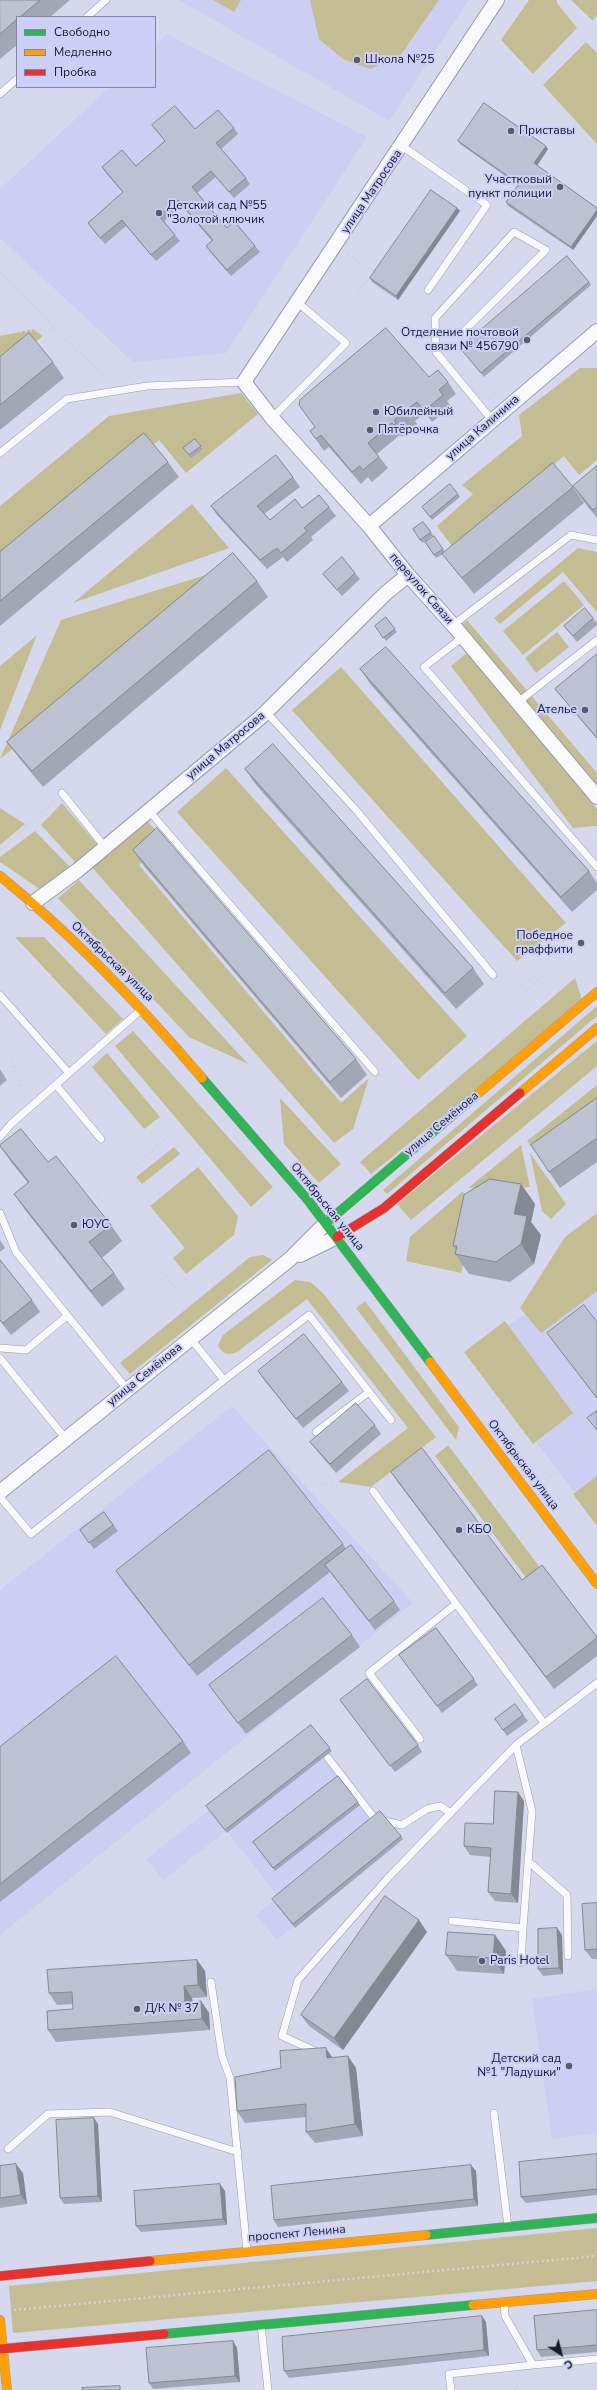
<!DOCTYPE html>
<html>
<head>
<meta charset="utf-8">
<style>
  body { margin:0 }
  #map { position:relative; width:597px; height:2390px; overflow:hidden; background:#d6d8ee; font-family:"Nunito Sans",sans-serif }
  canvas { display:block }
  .legend { position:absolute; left:16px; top:16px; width:140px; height:72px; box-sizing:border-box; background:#ccd0f8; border:1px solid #8487a4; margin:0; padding:5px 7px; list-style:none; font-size:12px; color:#181927 }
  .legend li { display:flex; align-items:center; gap:8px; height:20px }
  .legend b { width:20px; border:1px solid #8487a4 }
  .north { position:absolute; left:541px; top:2334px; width:40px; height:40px; -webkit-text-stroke:3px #ccd0f8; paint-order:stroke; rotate:144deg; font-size:11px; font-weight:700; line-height:16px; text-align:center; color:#181927 }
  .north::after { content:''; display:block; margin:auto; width:14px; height:18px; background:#181927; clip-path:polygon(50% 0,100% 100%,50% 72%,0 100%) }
</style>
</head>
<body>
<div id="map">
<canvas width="597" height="2390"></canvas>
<ul class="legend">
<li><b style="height:5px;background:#30b455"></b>Свободно</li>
<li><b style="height:5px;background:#ff9f0a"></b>Медленно</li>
<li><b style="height:5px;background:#e5322d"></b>Пробка</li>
</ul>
<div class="north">С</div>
</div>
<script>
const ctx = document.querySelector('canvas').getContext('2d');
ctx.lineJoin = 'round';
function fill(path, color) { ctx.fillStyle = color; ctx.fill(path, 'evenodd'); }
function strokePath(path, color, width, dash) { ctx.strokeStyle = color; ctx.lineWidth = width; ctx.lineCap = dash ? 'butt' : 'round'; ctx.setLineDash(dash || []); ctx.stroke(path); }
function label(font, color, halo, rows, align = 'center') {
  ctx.font = font + ' "Nunito Sans",sans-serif'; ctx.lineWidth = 4; ctx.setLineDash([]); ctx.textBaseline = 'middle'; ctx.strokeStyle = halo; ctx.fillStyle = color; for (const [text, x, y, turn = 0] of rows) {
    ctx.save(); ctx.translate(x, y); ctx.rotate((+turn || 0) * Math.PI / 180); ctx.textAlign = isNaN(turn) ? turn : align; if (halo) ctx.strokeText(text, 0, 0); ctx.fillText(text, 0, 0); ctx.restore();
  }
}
fill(new Path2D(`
  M179,0h290l-80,121z
  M167,34l200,103 -141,216 -93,9 -133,-124v-49l110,-102h45v-42z
  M597,1263v258l-129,-167z
  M232,1406l181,197 -413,332v-345z
  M313,1730l87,114 -124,96 -20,-25 22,-18 -51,-66 -64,49 -17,-21z
  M597,1989v144l-45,6 -20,-140z`), '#cccff2');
fill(new Path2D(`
  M213,0h28l-7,12z
  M310,0h129l-39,56 -30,13 -27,-10 -24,-20z
  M529,0h28v3l20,25 -44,46 -32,-34z
  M571,0h26v15l-4,6z
  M586,42l11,11v91l-54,-59z
  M33,329l10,7 -43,35v-35z
  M580,368h17v92l-18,15 -15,-19 -110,93 -17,-23 36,-32 -11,-9 60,-49 -3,-21z
  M241,393l17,21 -72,59 -27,-33 -159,131v-65l109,-90z
  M192,504l37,44 -156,55z
  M578,548l19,4v60l-34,-40 -63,52 -6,-6z
  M241,564l-241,195 61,-139z
  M564,581l20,24 -61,50 -20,-24z
  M467,620l130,153v12l-136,-160z
  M557,632l12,15 -33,26 -11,-15z
  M37,635l-37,95v-64z
  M467,653l130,156v17l-24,2 -122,-162z
  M341,667l225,256 -49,38 -225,-251z
  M226,768l241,268 -49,44 -241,-268z
  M62,803l35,41 -22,18 -34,-37z
  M0,808l25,16 -25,21z
  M145,819l21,22 -27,24 202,238 28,-25 -16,51 -19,14 -244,-278z
  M35,831l35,36 -29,23 -41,-28v-5z
  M79,880l169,184 -59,-27 -131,-139z
  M15,937h29l79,82 -17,15z
  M575,978l8,25 -212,171 -11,-12z
  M597,1006v10l-210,178 -4,-4z
  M133,1031l140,156 -22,20 -136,-161z
  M597,1041v25l-186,154 -14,-16z
  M107,1053l53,64 -16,12 -52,-62z
  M597,1085v33l-56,41 -14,-18z
  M280,1098l61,66 -22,19 -35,-39z
  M521,1145l9,42 -62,1z
  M174,1147l6,7 -38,30 -6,-7z
  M530,1153l36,51 -15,15 -9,-8z
  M198,1167l40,49 -4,19 -48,39 -13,-16 12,-10 -35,-42z
  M462,1192l21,6 -22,75 -55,-12 4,-24z
  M597,1213v78l-56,42 -21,-25 45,-71z
  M263,1255l9,5 -142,114 -10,-11 130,-106z
  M295,1280l15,2 12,10 114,145 -65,50 -33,-5 70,-54 -101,-129 -70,53c-9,4 -15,2 -19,-7l5,-10z
  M365,1301l94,126 -3,13 -100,-132z
  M505,1321l68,92 -40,31 -69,-92z
  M448,1445l93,124 -14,10 -92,-123z
  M597,1476v50l-24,-32z
  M597,2228v53l-584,52 -4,-47z`), '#c4bd93');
const lane = new Path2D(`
  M87,17l19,-17
  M0,94l17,-15
  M402,146l85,59 -59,85
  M463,332l83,-82 -32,-18 -79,86 1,34 56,68
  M272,418l74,-75 -49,-41
  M0,453l67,-54 80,-13 97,-4
  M453,625l118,-90 26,5
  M463,637l-39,30 173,200
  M517,703l80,-63
  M266,712l90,98 137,165
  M62,793l43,54
  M149,811l226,261
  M0,995l69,78
  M56,1085l45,54
  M0,1137l11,-13 131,-115
  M0,1213l16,39 111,137
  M190,1338l34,42 85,-65 82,105
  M0,1348l26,2 41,-34
  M0,1358l66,81
  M316,1432l53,-40
  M373,1491l171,232
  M0,1497l31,37 193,-154
  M420,1739l-51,-66 87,-69
  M328,1758l47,61 27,6 25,-16 13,-3 11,7
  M528,1861l39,34 1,61
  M452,1921l71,7 9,-117 -16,-66
  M521,1963l2,-35
  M211,1982l11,74 8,22 17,173
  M317,2052l-35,-16 16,-56 89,-101 129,-134 81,-62
  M494,2113l14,114
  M8,2149l40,-35 62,-2 128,40
  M504,2302l1,14 28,49 64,-6
  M261,2325l7,65
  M451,2390l-2,-16 84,-9`);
const street = new Path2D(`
  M497,0l-253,382 28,36 97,108 39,49 45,50 144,172
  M369,526l228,-195
  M33,903l45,-33 183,-153 125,-124 22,-18
  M300,1255l37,-18
  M0,1492l290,-233 36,-36`);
const fast = new Path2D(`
  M202,1078l105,121 123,163
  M326,1223l141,-120
  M426,2235l171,-17
  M164,2334l309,-29`);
const slow = new Path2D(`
  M0,876c74,60 140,129 202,202
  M520,1093l77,-65
  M467,1103l130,-111
  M430,1362l167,222
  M150,2261l276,-26
  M473,2305l124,-11
  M0,2320l7,70`);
const jam = new Path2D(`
  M337,1237l47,-29 136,-115
  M0,2276l150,-15
  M0,2349l164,-15`);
strokePath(lane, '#9a9cac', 8);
strokePath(street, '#9a9cac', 16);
strokePath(fast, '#9a9cac', 10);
strokePath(slow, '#9a9cac', 10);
strokePath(jam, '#9a9cac', 10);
strokePath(new Path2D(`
  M347,254l23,16
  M0,271l54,56
  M358,293l11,-15
  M0,334l54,-6 55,53
  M488,399l11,-9
  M594,837h3
  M0,850l54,-49
  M521,986l20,-16
  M525,991l19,-16
  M11,1061l10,28
  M133,1167l34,-29
  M92,1202l8,-7
  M159,1268l25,31
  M583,1308l14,-10
  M550,1333l-13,9 51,87 5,13 4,3
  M546,1480l47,-38
  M321,1484l34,5
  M240,2076l18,-4
  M14,2310l583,-54
  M514,2390l9,-12`), '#d3d4da', 2.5, [2, 3]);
strokePath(lane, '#f9f9fc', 7);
strokePath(street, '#f9f9fc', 14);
strokePath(fast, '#30b455', 9);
strokePath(slow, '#ff9f0a', 9);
strokePath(jam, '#e5322d', 9);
fill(new Path2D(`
  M0,0h70l-20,17h-33v28l-17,14z
  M152,125l43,4 39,-1 4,6 -17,15 25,29 4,6 -16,14 -18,-21 -19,16 30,35 28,18 5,6 -29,24 -21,-24 -4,-6 6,-5 -30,-35 -18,15 16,20 -24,20 -30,-35 -21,18 -13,-15 -4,-6 35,-30 -17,-20 -4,-6 34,-1 29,-25z
  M458,141l90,8 -11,17 60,42v8l-24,34 -65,-44 -2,-4 12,-17 -58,-41z
  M457,208l3,3 -62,89 -26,-18 -2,-4z
  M589,282l2,3 -107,92 -24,-29z
  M0,357l53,5 11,16 -64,52z
  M429,377l19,5 8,12 -9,7 4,6 -19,15 -7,-9 -10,8 2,3 -5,4 -2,-3 -8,7 2,3 -2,2 -2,-2 -23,19 11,14 -16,14 -4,-5 -7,7 -32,-37 -5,4 -14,-20z
  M195,439l8,10 -12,9 -8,-10z
  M168,462l11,15 -179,149v-74z
  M597,466v52l-13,-16 -11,-16z
  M293,477l7,10 -36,27 6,6 32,-12 27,-1 7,9 -25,21 2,3 -26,22 -4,-5 -16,12 -50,-54 -6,-9z
  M573,487l11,16 -110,91 -20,-25 -11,-15 -7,4 -11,-16 9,-6 11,16z
  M458,494l2,3 -28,23 -10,-13z
  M423,522l10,13 -11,8 -9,-14z
  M355,573l5,6 -18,17 -14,-16 -5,-6z
  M257,581l11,16 -225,190 -24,-29 -12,-16z
  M386,617l11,15 -11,9 -11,-15z
  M593,618l4,5v2l-20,17 -13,-16z
  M597,654v85l-37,-44 -5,-6z
  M360,669l229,202 8,12v7l-25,22 -201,-227z
  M245,769l228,199 11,16 -28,25 -200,-224z
  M133,850l223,209 11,16 -26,23 -197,-232z
  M0,1069l7,11 -7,6z
  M597,1098v64l-37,26 -29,-43z
  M0,1146l48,16 63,63 11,16 -20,17 12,15 11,16 -23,18 -77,-97 -11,-16 14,-11 -17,-21z
  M521,1184l14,20 -4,18 10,13 -7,29 -24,18 -41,-8 -14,-20 1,-4 -3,-4z
  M0,1240l5,8 -5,4z
  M0,1260l32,40 8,12 -29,23 -11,-14z
  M597,1322v77l-50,-66z
  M258,1371l84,11 7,9 -46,37 -39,-48z
  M375,1425l6,9 -45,39 -19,-22 -7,-9z
  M391,1472l131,108 75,57v19l-43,33 -155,-205z
  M104,1512l14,19 -24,18 -14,-19z
  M343,1544l3,5 48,52 6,9 -25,20 -45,-58 -133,104 -73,-93 -8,-12z
  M436,1628l42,57 -36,28 -43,-58z
  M352,1635l8,12 -114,87 -37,-49z
  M340,1700l78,45 4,7 -27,20z
  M515,1704l13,17 -21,15 -12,-17z
  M311,1725l21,26 -105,82 -21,-27z
  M183,1741l8,12 -191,149v-155z
  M338,1776l22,29 -85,66 -22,-29z
  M524,1801l-6,102 -23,-2 -7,-9 3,-35 -21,-2 -6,-9z
  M401,1836l2,3 -108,89 -23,-29z
  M597,1903v56h-5l-7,-9z
  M557,1928l5,7 1,39 -20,2 -5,-7z
  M427,1932l-84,118 -34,-24 -8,-11z
  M495,1935l11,16 -2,23 -47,-3 -11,-16z
  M197,1960l8,11 2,26 -15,1 1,4 8,-1 8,12 1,17 -154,12 -8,-12 25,-21v-5l-16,1 -8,-12z
  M333,2058l23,10 7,68 -48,7 -9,-11v-15l-61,6 -8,-12z
  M98,2124l4,78 -38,2 -4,-6z
  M597,2154v41l-71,8 -5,-6z
  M0,2166l23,7 4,31 -27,4z
  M476,2171l2,35 -200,21 -4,-7z
  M225,2191l2,34 -86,7 -5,-6z
  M597,2310v42l-56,5 -4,-7z
  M482,2316l4,6 3,34 -200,22 -5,-7z
  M233,2341l4,7 3,34 -87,7 -4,-6z`), '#a3a7b5');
fill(new Path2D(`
  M546,146l2,3 -12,18 -2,-4z
  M457,208l3,3 -62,89 -2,-4z
  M597,210v6l-24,34 -2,-3z
  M521,1184l14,20 -4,18 10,13 -7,29 -13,-20 -7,-30z
  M518,1792l6,9 -6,102 -7,-9z
  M419,1920l8,12 -84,118 -9,-12z
  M557,1928l5,7 1,39 -4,-6z
  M495,1935l11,16 -2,23 -11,-16z
  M197,1960l8,11 2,26 -9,-12z
  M184,1986l8,12 1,16 -8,-11z
  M201,2001l8,12 1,17 -8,-11z
  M326,2048l8,12 -7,-2z
  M348,2056l8,12 7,68 -8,-12z
  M94,2118l4,6 4,78 -4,-6z
  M16,2164l7,9 4,31 -6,-9z
  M471,2165l5,6 2,35 -4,-7z
  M220,2184l5,7 2,34 -4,-6z
  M482,2316l4,6 3,34 -5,-6z
  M233,2341l4,7 3,34 -5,-6z`), '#848893');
const building = new Path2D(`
  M0,0h40l-20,17h-3v2l-17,15z
  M484,103l62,43 -12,17 63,45v2l-26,37 -65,-45 13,-18 -61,-43z
  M175,106l20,23 23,-19 16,18 -18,15 30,35 -17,14 -18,-21 -19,16 35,41 7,-7 21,25 -28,24 -21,-24 7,-6 -35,-40 -19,16 16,19 -24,20 -29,-35 -22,18 -12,-15 35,-31 -21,-25 20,-17 14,16 29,-25 -13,-16z
  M431,190l26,18 -61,88 -26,-18z
  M567,256l22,26 -108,91 -21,-25z
  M386,328l43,49 9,-7 10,12 -9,8 4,5 -19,16 -7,-9 -11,8 2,2 -4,4 -2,-2 -8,6 2,3 -2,2 -2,-2 -24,20 11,14 -16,13 -3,-4 -8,6 -31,-37 -5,4 -6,-8 5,-4 -16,-22 1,-5 9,-8z
  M29,333l24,29 -53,43v-48z
  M144,433l24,29 -168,139v-49z
  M195,439l6,7 -12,9 -6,-7z
  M276,455l17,22 -36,29 13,14 25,-21 7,9 17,-13 10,12 -25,21 3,3 -26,22 -4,-5 -17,12 -49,-54z
  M553,463l20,24 -111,91 -20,-24z
  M597,466v41l-4,3 -20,-24z
  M450,484l8,10 -28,23 -8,-10z
  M423,522l8,10 -11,8 -7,-11z
  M434,536l9,13 -9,6 -9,-13z
  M233,553l24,28 -225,190 -25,-29z
  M342,557l13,16 -18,17 -14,-16z
  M585,608l8,10 -20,18 -9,-10z
  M386,617l9,12 -12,9 -8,-12z
  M386,647l203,224 -28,26 -201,-228z
  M597,654v84l-42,-49z
  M273,744l200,224 -28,25 -200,-224z
  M157,828l199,231 -26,23 -197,-232z
  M597,1098v40l-48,34 -18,-27z
  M21,1129l27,33 8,-6 55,69 -22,17 25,31 -23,18 -77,-97 15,-12 -29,-36v-1z
  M490,1179l31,5 -7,30 13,2 -6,28 -25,18 -41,-8 2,-8h-4l11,-51z
  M0,1260l32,40 -29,23 -3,-3z
  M584,1305l13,17v76l-50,-65z
  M304,1334l38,48 -46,37 -38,-48z
  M356,1403l19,22 -45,39 -20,-22z
  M597,1411v19l-10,-12z
  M422,1448l100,132 20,-15 55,72v1l-51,39 -155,-205z
  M269,1450l74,94 -154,121 -73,-94z
  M104,1512l9,13 -24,18 -9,-13z
  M351,1545l43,56 -25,20 -44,-56z
  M323,1598l29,37 -114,88 -29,-38z
  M436,1628l38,51 -37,27 -38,-51z
  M116,1656l67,85 -183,143v-137z
  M367,1679l51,66 -28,21 -50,-66z
  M515,1704l8,11 -20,15 -8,-11z
  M311,1725l19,23 -105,82 -19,-24z
  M338,1776l20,26 -85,66 -20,-26z
  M495,1791l23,1 -7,102 -23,-2 3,-44 -27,-2 1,-23 28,1z
  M380,1811l21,25 -108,88 -21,-25z
  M385,1896l34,24 -85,118 -33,-23z
  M597,1903v46l-12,1 -3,-46z
  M557,1928l2,40 -21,1v-40z
  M448,1932l47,3 -2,23 -47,-3z
  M197,1960l1,25 -14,1 1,17 16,-2 1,18 -154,11 -1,-19 26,-2 -1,-17 -23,1 -2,-23z
  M326,2048l1,10 21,-2 7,68 -49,8v-28l-69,7 -2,-34 46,-9 -1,-17z
  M94,2118l4,78 -38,2 -4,-78z
  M597,2154v35l-76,8 -2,-35z
  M16,2164l5,31 -21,3v-32z
  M471,2165l3,34 -200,21 -3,-34z
  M220,2184l3,35 -87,7 -2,-35z
  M597,2310v35l-60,5 -3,-34z
  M482,2316l2,34 -200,21 -2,-34z
  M233,2341l2,35 -86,7 -3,-35z
  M120,2386v4h-38v-2z`);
fill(building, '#bdc2d2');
strokePath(building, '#848893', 1);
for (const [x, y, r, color] of [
  [357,60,4,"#5a5c6d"],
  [511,131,4,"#5a5c6d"],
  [560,187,4,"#5a5c6d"],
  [159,213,4,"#5a5c6d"],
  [527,340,4,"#5a5c6d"],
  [376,412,4,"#5a5c6d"],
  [370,430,4,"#5a5c6d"],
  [585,710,4,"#5a5c6d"],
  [581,943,4,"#5a5c6d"],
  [74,1225,4,"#5a5c6d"],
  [459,1530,4,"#5a5c6d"],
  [482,1961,4,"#5a5c6d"],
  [137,2009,4,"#5a5c6d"],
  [569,2066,4,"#5a5c6d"]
]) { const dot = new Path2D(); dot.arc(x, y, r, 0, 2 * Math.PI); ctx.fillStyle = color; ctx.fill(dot); strokePath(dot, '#ccd0f8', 1.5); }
label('12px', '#181927', '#ccd0f8', [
  ["Школа №25",365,60],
  ["Приставы",519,131],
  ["Участковый",552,180,"right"],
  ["пункт полиции",552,194,"right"],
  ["Детский сад №55",167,206],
  ["\"Золотой ключик",167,220],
  ["Отделение почтовой",519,333,"right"],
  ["связи № 456790",519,347,"right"],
  ["Юбилейный",384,412],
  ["Пятёрочка",378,430],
  ["Ателье",577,710,"right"],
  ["Победное",573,936,"right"],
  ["граффити",573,950,"right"],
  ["ЮУС",82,1225],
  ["КБО",467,1530],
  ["Paris Hotel",490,1961],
  ["Д/К № 37",145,2009],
  ["Детский сад",561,2059,"right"],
  ["№1 \"Ладушки\"",561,2073,"right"]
], 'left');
label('12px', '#181927', '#ccd0f8', [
  ["улица Матросова",372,192,-56],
  ["улица Калинина",483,428,-41],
  ["переулок Связи",421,589,49],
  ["улица Матросова",226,746,-40],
  ["Октябрьская улица",112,962,44],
  ["улица Семёнова",442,1124,-40],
  ["Октябрьская улица",327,1207,51],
  ["улица Семёнова",145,1375,-39],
  ["Октябрьская улица",523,1465,53],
  ["проспект Ленина",297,2234,-5]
]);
</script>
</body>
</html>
